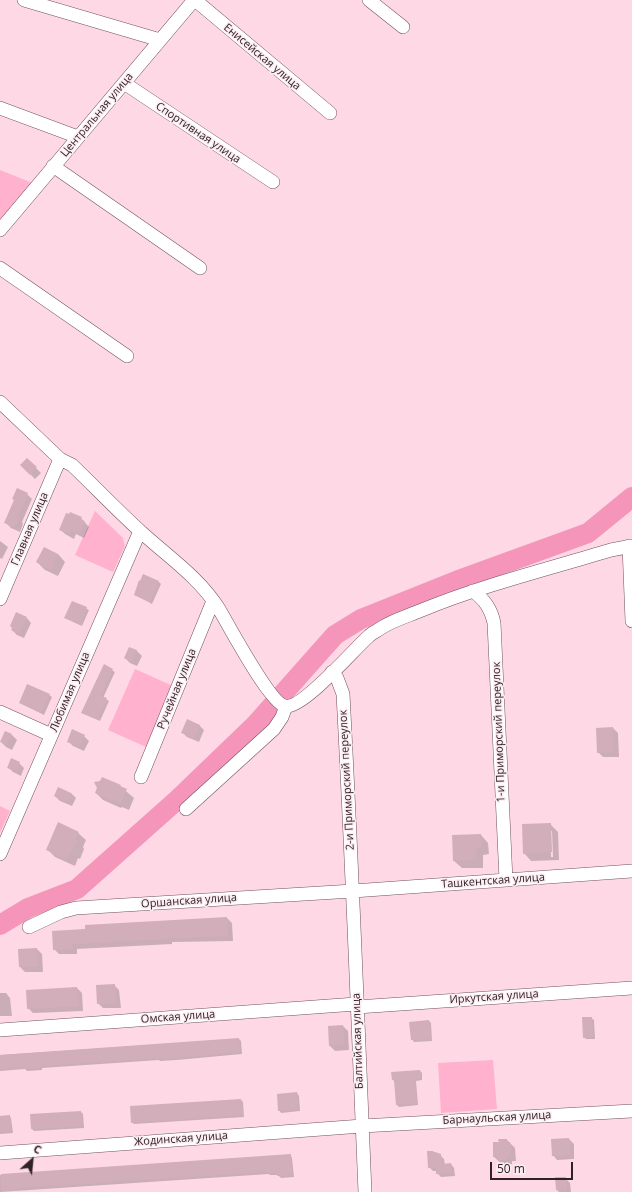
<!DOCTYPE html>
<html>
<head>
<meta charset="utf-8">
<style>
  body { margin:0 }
  #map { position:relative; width:632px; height:1192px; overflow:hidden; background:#fed9e5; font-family:"Open Sans",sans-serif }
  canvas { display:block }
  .north { position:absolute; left:12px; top:1140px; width:40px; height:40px; -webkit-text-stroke:3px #fcedf2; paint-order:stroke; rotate:27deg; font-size:11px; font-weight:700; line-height:16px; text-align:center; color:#2f2126 }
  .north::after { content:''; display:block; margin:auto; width:14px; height:18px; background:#2f2126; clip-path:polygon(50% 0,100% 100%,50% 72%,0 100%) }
  .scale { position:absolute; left:490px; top:1162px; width:83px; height:18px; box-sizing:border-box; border:2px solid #2f2126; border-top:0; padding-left:5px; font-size:12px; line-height:14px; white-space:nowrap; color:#2f2126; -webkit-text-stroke:3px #fcedf2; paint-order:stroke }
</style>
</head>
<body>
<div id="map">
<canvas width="632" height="1192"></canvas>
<div class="north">С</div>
<div class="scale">50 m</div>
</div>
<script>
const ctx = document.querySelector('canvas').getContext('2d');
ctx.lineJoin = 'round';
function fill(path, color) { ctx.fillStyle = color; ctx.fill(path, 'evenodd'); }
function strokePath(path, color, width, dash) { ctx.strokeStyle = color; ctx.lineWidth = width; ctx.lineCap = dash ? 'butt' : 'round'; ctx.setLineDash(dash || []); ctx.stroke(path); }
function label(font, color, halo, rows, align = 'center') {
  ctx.font = font + ' "Open Sans",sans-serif'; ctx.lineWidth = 3; ctx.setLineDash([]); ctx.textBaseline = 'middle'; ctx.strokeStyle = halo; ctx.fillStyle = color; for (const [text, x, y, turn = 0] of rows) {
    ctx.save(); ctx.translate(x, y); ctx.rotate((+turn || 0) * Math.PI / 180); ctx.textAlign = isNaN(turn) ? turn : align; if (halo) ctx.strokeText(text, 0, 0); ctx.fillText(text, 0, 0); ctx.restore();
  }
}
fill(new Path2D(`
  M0,170l35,14 -35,37z
  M95,511l28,27 2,8 -12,26 -38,-17z
  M135,669l38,17 -27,61 -38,-17z
  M0,806l10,5 -10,22z
  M493,1060l4,49 -56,4 -3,-50z`), '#ffb1cd');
fill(new Path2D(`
  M27,459l14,14 -6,6 -14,-14z
  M27,494l5,5 -10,23 1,2 -3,8 -9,-4 -5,-5 9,-22z
  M81,518l8,9 -5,11 -8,-4 -2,5 -9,-5 -5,-5z
  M0,541l8,6 -6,12 -2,-1z
  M58,554l7,8 -7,14 -13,-6 -8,-8z
  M159,582l2,2 -9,20 -17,-9z
  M73,602l16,8 -7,16 -16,-8z
  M27,618l4,5 -7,15 -7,-3 -5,-5z
  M129,648l8,3 5,5 -5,10 -7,-3 -5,-5z
  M104,666l11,6 -12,26 6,3 -9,20 -15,-7z
  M49,695l3,2 -8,18 -24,-12z
  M199,725l5,5 -5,12 -12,-5 -5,-5z
  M613,728l5,5 1,24h-16l-5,-5z
  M5,732l7,3 5,5 -5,10 -6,-3 -5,-5z
  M84,736l5,5 -5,10 -11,-5 -5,-5z
  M19,763l5,5 -3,8 -8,-4 -5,-5z
  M120,786l14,12 -5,12 -7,-3 -1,1 -18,-8 -7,-7z
  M71,793l5,5 -4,8 -12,-5 -5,-5z
  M550,824l8,8 1,28 -28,1 -7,-8zM550,831h2l1,26h-2z
  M78,833l8,7 -3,7 1,2 -4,10 -2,-1 -3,8 -20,-9 -8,-8z
  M481,835l7,8 1,11 -6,1v13h-21l-8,-7z
  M227,918l5,5 1,18 -61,1v2l-95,5v5h-18l-5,-5 -1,-17z
  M37,949l5,5 1,18h-18l-5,-5z
  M114,985l5,5 2,18h-18l-5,-5z
  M77,988l5,5 1,18 -50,2 -5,-5z
  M0,993h6l4,5 2,18h-12z
  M591,1018l3,2 1,19h-9l-2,-2z
  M429,1021l2,2 1,18 -18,1 -2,-3z
  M343,1026l5,5 1,19 -14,1 -5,-5z
  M239,1039l2,2 1,13 -65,6 -17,1 -1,-1 -117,8v2l-15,1 -2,-2 -25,2v-16z
  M420,1071l2,2v7l-6,1 2,24 -19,2 -2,-2 -2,-23 -2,-2z
  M297,1093l2,3 1,15 -19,2 -2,-3z
  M241,1100l2,2 1,15 -110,7 -2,-2z
  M81,1112l2,2 1,14 -50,3 -2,-2 -1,-14z
  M9,1116l2,2 2,15 -13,1v-17z
  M569,1139l5,5v15l-17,1 -4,-5z
  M507,1140l8,8 1,13h-4v3l-9,1 -9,-8 6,-14z
  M290,1155l2,3 2,19 -13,1 -3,-3h-8l-1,-1 -269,18v-17z
  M440,1155l4,4 1,6 6,-1 3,4 1,8 -14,1 -4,-4v-2h-4l-4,-4z
  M565,1178l5,5 1,9h-12l-2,-2z`), '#0003');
strokePath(new Path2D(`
  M0,925l28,-17 49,-19 100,-89 79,-76 79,-89 26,-16 95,-38 132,-48 44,-36`), '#f495b9', 20);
fill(new Path2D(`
  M27,458l10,9 -7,8 -10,-10z
  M17,488l11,5 -10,24 1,1 -4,9 -11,-4 10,-23 -2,-1z
  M70,512l12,5 -1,3 4,1 -6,13 -8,-4 -2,4 -10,-4 7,-17 3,1z
  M44,547l14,7 -7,16 -15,-8z
  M143,574l16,7 -9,21 -16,-7 5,-15 1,1z
  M72,601l15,6 -7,18 -16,-7z
  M16,612l11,5 -8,17 -8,-4 1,-2 -2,-2z
  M129,647l8,3 -5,12 -8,-4z
  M104,664l9,5 -12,27 6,2 -9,22 -17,-7z
  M27,684l23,10 -9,19 -22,-10z
  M187,719l13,6 -6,13 -13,-5z
  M613,727l1,25 -17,1 -1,-25z
  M72,729l13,6 -6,12 -12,-5z
  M5,731l7,3 -5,11 -7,-3z
  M11,758l9,4 -4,9 -9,-3z
  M102,777l19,8 -1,1 7,3 -6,14 -7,-3v1l-19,-8 2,-5 -3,-6 6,-1z
  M58,787l13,6 -4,9 -13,-6z
  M58,822l21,10 -4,8h2l-5,12 -2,-1 -3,8 -21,-9z
  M551,823l1,29 -29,2 -1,-30z
  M481,834l1,13h-7l1,13 -23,1 -1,-26z
  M227,917l1,19 -61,2v1l-95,5 1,5 -20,1 -1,-19 33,-2v-4z
  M37,948l1,19h-19l-1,-18z
  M115,984l1,19 -19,1 -1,-19z
  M77,987l2,19 -52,3 -1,-19z
  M582,1017h10l1,20 -10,1z
  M429,1020l2,19 -20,1 -2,-18z
  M343,1025l1,20 -15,1 -1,-20z
  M239,1038l1,14 -66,6 -17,1v-1l-116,8v2l-17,1v-2l-24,2v-14z
  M420,1070l1,8 -6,1 2,24 -21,2 -2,-25h-2l-1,-8z
  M297,1092l1,18 -20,1 -1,-17z
  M241,1099l2,16 -112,8 -1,-17z
  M81,1111l1,15 -51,3 -1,-15z
  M10,1115l1,16 -11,1v-16z
  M569,1138l1,17 -18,1 -1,-17z
  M498,1139h9v3h3l1,14h-4l1,4h-11v-3h-4v-15h6z
  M427,1151h5l9,3 1,10 9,-1 1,10 -16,1v-7l-8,1z
  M291,1154l1,21 -15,1v-3h-10v-1l-249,16v1l-16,2 -1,-17z
  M555,1177h11l1,15 -11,-2z`), '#d1aeb9');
const minor = new Path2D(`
  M24,0l136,40
  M195,0l135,113
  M369,0l34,27
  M124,83l149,99
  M0,108l78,29
  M53,166l147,102
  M0,230l194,-230
  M0,268l127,88
  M0,402l60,57 12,6c23,22 45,45 68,66 27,25 59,46 79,78 10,17 51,94 66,97 17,4 69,-57 84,-70 3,-3 8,-5 12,-8 12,-8 27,-12 41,-18 61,-25 126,-41 189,-60l21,-4
  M629,546l3,75
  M473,591c12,9 18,18 21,32l12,257
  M0,599l60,-140
  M332,672l5,6 6,16c9,166 15,332 22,498
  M0,712l51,23
  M141,777l72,-176
  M186,809l88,-80 8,-12 4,-11
  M0,854l140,-323
  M29,927l32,-15 15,-4 277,-17 279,-20
  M357,1007l275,-19
  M0,1030l356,-26
  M0,1153l362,-27 270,-15`);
strokePath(minor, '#70525d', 14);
strokePath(minor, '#fff', 13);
label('11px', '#2f2126', '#fcedf2', [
  ["Енисейская улица",262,57,40],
  ["Центральная улица",97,115,-50],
  ["Спортивная улица",198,133,34],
  ["Главная улица",30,529,-67],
  ["Ручейная улица",177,689,-68],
  ["Любимая улица",70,692,-67],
  ["1-и Приморский переулок",499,732,-92],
  ["2-и Приморский переулок",347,780,-93],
  ["Ташкентская улица",493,881,-4],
  ["Оршанская улица",189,901,-4],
  ["Иркутская улица",494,997,-4],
  ["Омская улица",178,1017,-4],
  ["Балтийская улица",358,1041,-92],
  ["Барнаульская улица",497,1118,-3],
  ["Жодинская улица",181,1139,-4]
]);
</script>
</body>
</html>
